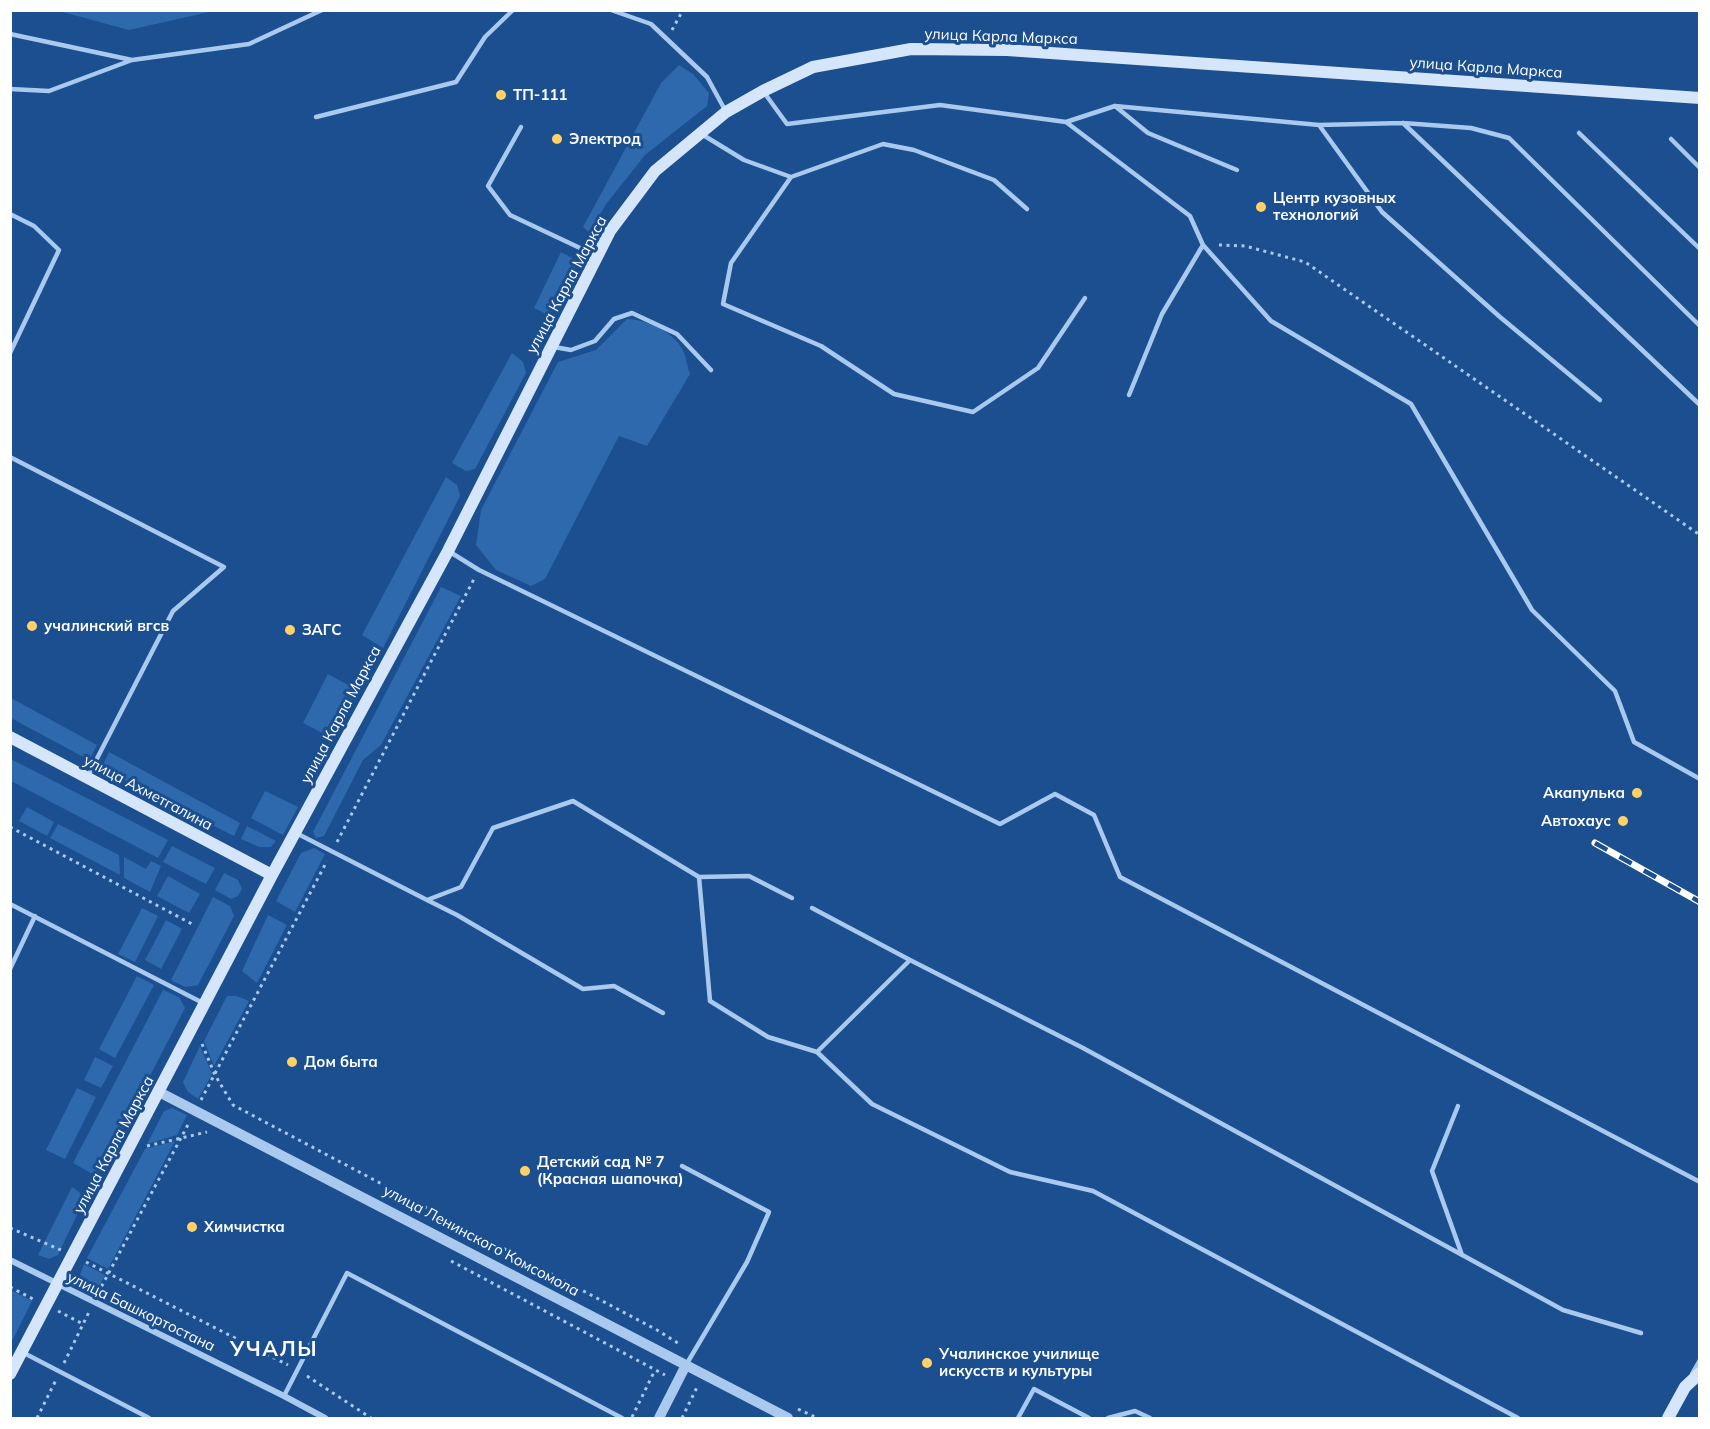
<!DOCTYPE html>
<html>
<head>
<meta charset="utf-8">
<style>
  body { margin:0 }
  #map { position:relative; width:1710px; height:1429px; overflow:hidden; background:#1b4f8f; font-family:Mulish,sans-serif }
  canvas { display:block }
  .frame { position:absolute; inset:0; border:12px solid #fff; pointer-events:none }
</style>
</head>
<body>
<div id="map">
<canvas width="1710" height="1429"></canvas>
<div class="frame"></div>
</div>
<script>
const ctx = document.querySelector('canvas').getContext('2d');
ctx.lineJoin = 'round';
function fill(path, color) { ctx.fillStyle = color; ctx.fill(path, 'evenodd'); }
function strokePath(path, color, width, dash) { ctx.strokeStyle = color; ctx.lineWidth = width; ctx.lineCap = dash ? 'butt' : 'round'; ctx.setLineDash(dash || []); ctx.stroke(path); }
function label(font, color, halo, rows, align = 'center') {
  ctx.font = font + ' Mulish,sans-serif'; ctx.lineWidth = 6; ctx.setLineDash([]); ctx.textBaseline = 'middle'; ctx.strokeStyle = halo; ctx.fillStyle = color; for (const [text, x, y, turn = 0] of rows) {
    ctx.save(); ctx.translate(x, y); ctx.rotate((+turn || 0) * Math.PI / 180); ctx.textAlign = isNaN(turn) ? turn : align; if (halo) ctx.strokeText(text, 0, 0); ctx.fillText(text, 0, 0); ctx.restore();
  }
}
fill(new Path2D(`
  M208,11l1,1 -80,18 -70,-19z
  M679,65l14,9 16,19 -2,13 -62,49 -38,48 -18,29 -6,-5 78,-144z
  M561,252l11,6 5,9 -23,45 -10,1 -10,-5z
  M627,319c17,0 45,12 54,28 5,7 6,19 9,27l-43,72 -28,-10 -74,143 -14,7 -35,-16 -20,-25 5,-35 77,-148 38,-12z
  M512,353l11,9 3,11 -51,96 -9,2 -14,-8z
  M446,477l11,8 3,11 -77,152 -21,-13z
  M441,587l20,9 -80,149 -18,15 -39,76 -8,2 -3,-6z
  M328,674l31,17 -25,48 -31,-16z
  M11,698l86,47 -8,15 -78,-42z
  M109,752l131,71 -6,13 -133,-67z
  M11,759l157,81 -10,18 -147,-77z
  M265,791l33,16 -15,28 -32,-17z
  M27,807l27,15 -7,14 -28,-15z
  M58,824l61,31 1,20 -70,-37z
  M247,826l29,15 -5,6h-12l-18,-8z
  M172,846l43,22 -9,16 -43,-22z
  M314,848l11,6 -30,58 -19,-11 25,-48z
  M124,857l22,12 5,-8 10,5 -11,26 -26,-14z
  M224,873l14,7 4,9 -4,7 -7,3 -16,-9z
  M168,876l32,18 -11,19 -32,-17z
  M213,897l17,9 4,10 -36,69 -13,2 -14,-7z
  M142,908l16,8 -23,46 -17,-8z
  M268,915l19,10 -30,58 -15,-12z
  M166,920l16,9 -21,40 -16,-9z
  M137,976l17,9 -39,73 -16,-9z
  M163,990l16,7 6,11 -87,169 -25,-14z
  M227,996h10l12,5 -35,65 -10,-25z
  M200,1046l12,28 -14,25 -10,-7 -5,-10z
  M95,1057l18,9 -12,22 -17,-8z
  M77,1088l19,9 -31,62 -19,-9z
  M172,1108l15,7 -10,20 -30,9 17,-33z
  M175,1141l-67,128 -21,-11 58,-109z
  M72,1187l7,5 5,8 -26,55 -9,4 -11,-4z
  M84,1264l21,11 -7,14 -14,-7 -4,-7z
  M11,1290l21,11 -21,42z`), '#2e69ad');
strokePath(new Path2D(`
  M672,30l11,-20
  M1219,245l26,1 60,16 395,273
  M10,827l182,97
  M337,842l137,-263
  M202,1044l13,31 18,30 424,225 24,15
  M201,1100l126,-239
  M147,1146l60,-14
  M10,1228l51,22
  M451,1261l214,114
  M86,1262l202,103
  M10,1287l23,12
  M98,1293l92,-172
  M58,1311l25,13
  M64,1363l25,-51
  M307,1376l64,42
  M798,1409l19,9
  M632,1417l23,-47
  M37,1418l19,-38
  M682,1418l16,-33`), '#a9c9ee', 3, [3, 4.5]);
strokePath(new Path2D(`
  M611,10l40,14 56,53 18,33
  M10,34l122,26
  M10,89l39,2 83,-31 117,-16 73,-34
  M763,91l24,33 153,-19 126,17 124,94 13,29 68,76 140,83 121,206 83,81 19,51 66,37
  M1115,106l33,27 89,37
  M316,117l140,-35 29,-45 28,-27
  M1066,122l49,-16 204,19 63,87 118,105 100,83
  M1403,123l297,282
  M1319,125l84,-2 68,5 38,10 191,188
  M521,127l-33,59 22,29 87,41
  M1579,133l121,116
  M703,135l41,25 47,17 92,-33 31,6 80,30 33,29
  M1671,139l29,29
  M791,177l-60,86 -8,41 98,42 73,48 79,18 65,-44 47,-70
  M10,214l24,12 25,24 -49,103
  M554,347l17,3 24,-9 19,-22 18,-6 45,21 34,36
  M1129,395l33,-81 41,-69
  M10,457l214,110 -51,44 -85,165
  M450,552l29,18 521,254 55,-30 39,21 26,62 580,305
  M298,834l129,66 34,-13 32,-59 80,-27 126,76 11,124 58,36 49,15 55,52 138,68 83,19 425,227
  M699,877l50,-1 43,22
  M427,900l30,15 126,74 31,-3 49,27
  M10,904l193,99
  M812,908l98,52
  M10,969l25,-53
  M817,1052l93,-92 173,88 480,262 78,23
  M1458,1106l-26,65 30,84
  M682,1166l87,46 -22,50 -61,103
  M22,1352l127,66
  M1692,1374l8,-14
  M284,1396l63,-123 275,145
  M1018,1418l16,-29 55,29
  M1108,1418l27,-7 15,7`), '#a9c9ee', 4.5);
strokePath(new Path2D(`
  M10,1260l274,136 41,22`), '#a9c9ee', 6);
strokePath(new Path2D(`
  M159,1092l629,326
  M659,1418l27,-53`), '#a9c9ee', 10);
strokePath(new Path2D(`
  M10,737l262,138
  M10,1374l262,-499 176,-324 162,-320 45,-60 71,-59 37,-21 50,-24 98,-18 96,1 693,48
  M1668,1418l17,-31 15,-14`), '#d6e6fa', 12);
const rail = new Path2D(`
  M1595,843l105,59`);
strokePath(rail, '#fff', 7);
strokePath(rail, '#1b4f8f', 4.5, [14]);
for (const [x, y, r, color] of [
  [501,95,6,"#ffd166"],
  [557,139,6,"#ffd166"],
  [1261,207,6,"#ffd166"],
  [32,626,6,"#ffd166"],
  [290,630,6,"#ffd166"],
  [1637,793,6,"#ffd166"],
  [1623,821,6,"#ffd166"],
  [292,1062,6,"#ffd166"],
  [525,1171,6,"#ffd166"],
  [192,1227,6,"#ffd166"],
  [927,1363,6,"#ffd166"]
]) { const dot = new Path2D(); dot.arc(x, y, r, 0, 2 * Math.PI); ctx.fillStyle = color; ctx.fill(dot); strokePath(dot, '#1b4f8f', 2); }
label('15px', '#fff', '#1b4f8f', [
  ["улица Карла Маркса",1001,37,2],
  ["улица Карла Маркса",1486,68,4],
  ["улица Карла Маркса",567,285,-62],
  ["улица Карла Маркса",341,715,-62],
  ["улица Ахметгалина",148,793,28],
  ["улица Карла Маркса",114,1145,-62],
  ["улица Ленинского Комсомола",481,1241,28],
  ["улица Башкортостана",141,1312,26]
]);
label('bold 15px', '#fff', '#1b4f8f', [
  ["ТП-111",513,95],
  ["Электрод",569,139],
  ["Центр кузовных",1273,198],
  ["технологий",1273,215],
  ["учалинский вгсв",44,626],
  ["ЗАГС",302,630],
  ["Акапулька",1625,793,"right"],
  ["Автохаус",1611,821,"right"],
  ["Дом быта",304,1062],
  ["Детский сад № 7",537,1162],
  ["(Красная шапочка)",537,1179],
  ["Химчистка",204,1227],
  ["Учалинское училище",939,1354],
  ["искусств и культуры",939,1371]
], 'left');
ctx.letterSpacing = '1.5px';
label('bold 21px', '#fff', '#1b4f8f', [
  ["УЧАЛЫ",274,1350]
]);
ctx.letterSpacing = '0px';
</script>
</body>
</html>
